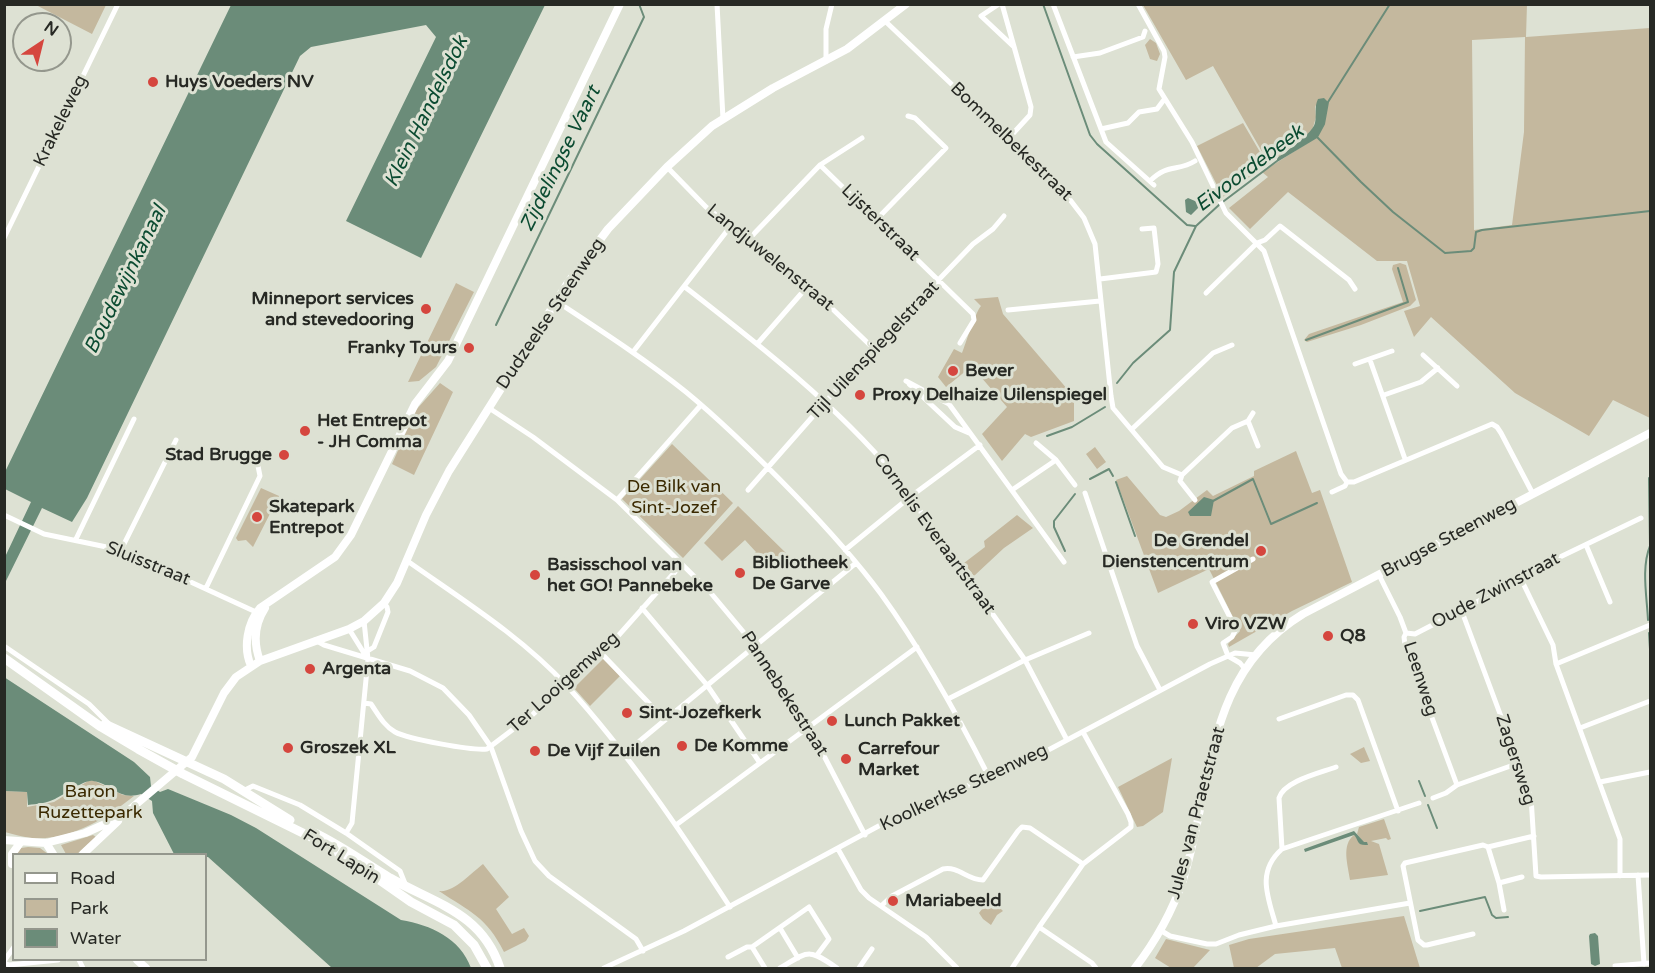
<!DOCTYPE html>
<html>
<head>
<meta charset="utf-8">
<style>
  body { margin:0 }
  #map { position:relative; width:1655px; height:973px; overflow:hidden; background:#dde1d3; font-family:"Varela Round",sans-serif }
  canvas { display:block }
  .frame { position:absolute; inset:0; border:6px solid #272924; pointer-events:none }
  .legend { position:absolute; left:12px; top:853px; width:195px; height:108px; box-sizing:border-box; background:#dde1d3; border:2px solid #94978d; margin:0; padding:8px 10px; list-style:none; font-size:18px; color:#272924 }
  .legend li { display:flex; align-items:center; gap:12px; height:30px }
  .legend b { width:30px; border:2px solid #94978d }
  .north { position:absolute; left:12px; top:12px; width:60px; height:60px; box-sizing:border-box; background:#dde1d3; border:2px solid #94978d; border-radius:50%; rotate:35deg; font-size:16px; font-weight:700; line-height:24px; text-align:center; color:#272924 }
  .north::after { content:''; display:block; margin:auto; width:21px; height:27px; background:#d5463e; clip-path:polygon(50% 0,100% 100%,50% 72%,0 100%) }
</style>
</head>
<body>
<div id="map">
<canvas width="1655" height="973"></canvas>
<div class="frame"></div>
<ul class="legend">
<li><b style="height:8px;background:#fff"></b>Road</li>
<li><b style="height:16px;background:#c4b89e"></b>Park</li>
<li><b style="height:16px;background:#6b8c79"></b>Water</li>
</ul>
<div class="north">N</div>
</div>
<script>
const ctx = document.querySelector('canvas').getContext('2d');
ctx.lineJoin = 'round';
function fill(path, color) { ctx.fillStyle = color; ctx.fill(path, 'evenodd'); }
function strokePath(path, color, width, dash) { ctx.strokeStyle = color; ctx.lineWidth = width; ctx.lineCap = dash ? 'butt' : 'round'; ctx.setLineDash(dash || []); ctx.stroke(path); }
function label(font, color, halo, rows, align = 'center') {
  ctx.font = font + ' "Varela Round",sans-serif'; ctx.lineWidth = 6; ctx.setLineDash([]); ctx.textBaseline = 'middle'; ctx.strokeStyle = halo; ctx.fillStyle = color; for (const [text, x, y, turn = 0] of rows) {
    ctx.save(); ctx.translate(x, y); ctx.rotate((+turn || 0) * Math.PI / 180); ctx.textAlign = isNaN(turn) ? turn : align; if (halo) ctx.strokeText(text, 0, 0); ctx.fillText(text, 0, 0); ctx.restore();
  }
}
fill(new Path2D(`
  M1527,4l-1,33 124,-9v390l-37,-18 -24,36 -74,-43 -84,-76 -17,20 -10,-26 16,-5 -13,-45h-30l-89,-69 -38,37 -21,-21 39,-31 -6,-5 55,-35 7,-13 -9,-19 1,12 -4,14 -43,33 -56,-98 -27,14 -43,-75zM1525,37l-1,95 -12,93 -38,5 -2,-190z
  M36,5h70l-14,29z
  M1150,39l6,4 4,11 -3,7 -7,-2 -5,-14z
  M1243,123l24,41 -44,33 -26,-51z
  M1400,263l6,2 10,35 -6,6 -49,19 -54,17 -3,-2 5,-6 94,-32 -11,-33 1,-4z
  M456,283l18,9 -38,75 -17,14 -11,1z
  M998,297l5,17 71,83v24l-43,16 -6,-3 -23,27 -20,-27 25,-27 -27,-31 -13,-6 -21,17 -8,-10 16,-28 8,4c4,-10 13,-40 19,-47l-7,-7z
  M440,383l13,9 -39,83 -22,-11 24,-54z
  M672,444l61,59 -50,55 -61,-59z
  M1095,447l11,15 -9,7 -11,-15z
  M1296,451l16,42 8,-3 32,92 -60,29 -63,36 -1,-3 12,-13 -31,-62 -51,24 -42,-113 11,-4 33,39 6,2 13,-6 28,-21 6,6 41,-20v-5z
  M261,488l18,8 -26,51 -7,-7 -8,1 -2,-3z
  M738,506l51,50 -4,4 -4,-4 -17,14 -13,-14 5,-4 -11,-12 -23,21 -18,-18z
  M1017,515l16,13 -29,20 -30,28 -10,-13 21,-16 -1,-6z
  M603,659l17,17 -30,30 -16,-18z
  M1364,747l6,14 -9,2 -11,-9z
  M1172,758l-9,54 -20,14 -6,1 -19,-40z
  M93,780l30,15 11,1c-29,23 -64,45 -102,42 -9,-1 -19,-4 -27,-6v-41l22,1v15l27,-5 34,-21z
  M1384,819l7,20 -3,1 -2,-2 -15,3 8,3 9,31 -38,5c-2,-15 -9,-35 4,-45l10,8 -7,-9 2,-7z
  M93,835l3,2 -19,17h-11l-5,-9z
  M28,847l12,1 8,6h-31l4,-6z
  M483,864l26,33 -13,12 16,25 12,-6 5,8 -3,5 -22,11c-18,-36 -34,-40 -65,-61 15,2 32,-18 44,-27z
  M986,904l12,2 5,5 -6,4 -6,10 -8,-6 -4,-6z
  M1404,916l16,52h-78l-7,-20 -60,6 -19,14h-22l-5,-23 20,-6z
  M1166,939l44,11 -17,18h-22l-16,-10z`), '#c4b89e');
fill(new Path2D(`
  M231,5h314l-124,253 -75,-37 90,-184 -10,-12 -115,22 -11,9 -213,442 -15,24 -30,-14 -37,75v-26l26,-55 -26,-13 -1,-15z
  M1324,98l4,4 -4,22 -7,13 -40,24v-3c10,-7 35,-24 38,-35 2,-9 -1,-16 3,-24z
  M1188,198l14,6 -11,11 -5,-3 -1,-12z
  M1204,497l10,3 -3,16h-21l-2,-4z
  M4,677l130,85 16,15 1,9 9,6 8,-3 63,26 25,13 145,92c30,5 59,18 70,48h-139l-124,-111h-2v-3h-32l-21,-41 -1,-12 -11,-7c-22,7 -29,-10 -48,-13 -8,-2 -29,14 -38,18 -8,4 -18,5 -27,6l-1,-13 -22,-1z
  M1354,831l10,11h3l1,3c-12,1 -9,-5 -14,-10l-49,17 -1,-3z
  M1595,933l3,3 2,28 -5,2 -4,-2 -2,-28 1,-2z`), '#6b8c79');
strokePath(new Path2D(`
  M1043,4l47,131 7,9 90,81 8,1
  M1317,137l44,45 32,30 52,41 26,-2 3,-3 2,-16 6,-2 168,-19
  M496,325l148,-308 -5,-13
  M1306,340l102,-38 -10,-34
  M1117,383l16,-20 37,-33 4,-58 22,-46 24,-22 57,-43 40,-24 7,-13 4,-22 62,-98
  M1047,436l25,-9 33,-20
  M1090,479l19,-10 4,7
  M1116,482l19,54
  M1213,501l40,-22 18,45 46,-21
  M1065,551l-11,-24v-6l21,-27
  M1648,620c-1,-23 -7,-52 2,-74l-1,-68
  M1649,633l1,16
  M1419,781l6,15
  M1428,805l9,23
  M1420,911l65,-14 7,18 4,3 12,-1`), '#6b8c79', 2);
strokePath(new Path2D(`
  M717,4l6,115
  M999,4l-18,12 33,31
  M1002,4l29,103 -1,8 -22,24
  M1053,4l53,138 48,43
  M1138,4l26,47 1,6 -6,32 33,53 34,71 38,38 77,223 6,8h7l138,-58 5,3 4,6 32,61
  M885,21l176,167 23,30 11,26 16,152 2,12 50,59 19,8 -2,6 15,19
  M1073,57l27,-4 43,-16 2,-6
  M826,61v-32l6,-25
  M1101,129l27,-6 11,-11 18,-3 6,-8
  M820,165l153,149 1,6 -14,23
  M667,167l39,40 112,88 55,53
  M1150,181c18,-18 28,-9 45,-20
  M876,220l70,-72 -31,-30 -7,-2
  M4,238l114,-234
  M747,241l73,-76 42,-27
  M1100,279l56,-7 2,-8 -4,-36 -12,1
  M685,287c73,57 148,115 209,187l131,186 42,80
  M1206,293l51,-50 8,-3 15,-14 69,54 6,9
  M556,301c44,29 89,58 130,91 39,32 74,67 109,103 30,31 60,64 86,99 42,58 76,120 108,183
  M1008,310l92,-9
  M758,343l49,-56
  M633,352l97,-125
  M1423,355l34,31
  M1370,360l35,99
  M1355,364l37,-13
  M906,381l43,23 115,158
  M909,384l46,43 14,6
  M1384,395l37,-13 17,-14
  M489,408l44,29 84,63 93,92 41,49 30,43 28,43 56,108
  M1253,413l-5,8 10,25
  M1132,429l81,-76 19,-8
  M1056,460l19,25
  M1182,475l50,-47 16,-7
  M748,490l125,-142 100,-104 20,-15 11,-13
  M1012,490l44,-30 -20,-17
  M1332,492l13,-6 2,-4
  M1085,493l52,153 23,44
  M617,500l84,-95
  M4,515l40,19 77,16 135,62
  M76,539l58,-120
  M1586,545l24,57
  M121,550l55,-110
  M845,550l65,-53 70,-52
  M406,560c55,39 115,76 161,126 62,68 113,144 163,221
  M1379,575l21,42 6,16 -2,4 1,8 52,140
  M1521,579l32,66 3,19 64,175v37
  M206,588l54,-112 -2,-10
  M642,608l65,77 53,78
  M1461,609l70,188 5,79 5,1 109,-2
  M349,629l18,29
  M1406,633l9,1 106,-55 12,-9 108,-52
  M315,640l9,5 86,26 33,17 26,27 22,32 30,84 14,30 14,15 87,63 7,12
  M4,646l85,58 20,20
  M366,652l8,-5 14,-35 -1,-5 -3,-4
  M602,654l63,66 -41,34
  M1556,664l94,-39
  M1245,669l-5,-6 -12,-7 -5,-13 9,-6 4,-8 -24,-47 41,-23
  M948,699l77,-39 64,-27
  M364,703l7,1c7,10 13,22 24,28 13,7 78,19 92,17l45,-34 70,-61 80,-90
  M1279,719l67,-24h7l5,5 40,111
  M665,720l191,-157
  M1580,728l70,-27
  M1600,782l50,-10
  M243,791l10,-5 47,19 46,28 54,38 6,15
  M1433,798l13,-5 11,-8 62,-22
  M676,825l241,-178
  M346,833l6,-10 16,-164 -4,-38
  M1488,847l46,-11
  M838,849l23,41 8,8 57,39 31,31
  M1282,849l-3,-51c5,-17 41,-25 57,-31
  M1638,875l6,89
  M1499,883l23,-6
  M881,906l11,-10 51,-27c16,-3 24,11 40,11l35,-49 4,-4 8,1 53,36
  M1276,926c-8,-29 -20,-54 6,-77l137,-46
  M1039,927l44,-63 48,-37v-5l-3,-8 -45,-82
  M780,928l18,30
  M1160,930l10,6 37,8h9l23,-9 37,-9 134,-23
  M1473,934l-46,11h-3l-6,-5 -15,-74 2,-3 78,-18 5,2 11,36 5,27
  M752,947l13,21
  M728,957l19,-10h5l57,-40 20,32 -12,16
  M79,960l4,8
  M4,961l10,-14
  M4,963l5,2 49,-5
  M1615,966l35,-3
  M604,968l80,-37 228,-123 110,-44 188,-100 25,-11 21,2
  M780,968c29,-17 28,-20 57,0
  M859,968l13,-19
  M1012,968l27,-41 53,36 4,5`), '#fff', 5);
strokePath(new Path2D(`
  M260,661c-7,-19 -6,-36 5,-53
  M251,666c-8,-18 -4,-43 9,-58l75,-51 16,-22 64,-131 33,-43 172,-357
  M4,840l42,3 39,-10 36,-16 71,-60 32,-64 12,-16 24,-16 89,-32 15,-8 20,-18 13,-20 29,-68 23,-44 118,-187 41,-55 59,-62 45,-41 61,-38 74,-39 59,-45
  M46,843l7,11
  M83,854l35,-33
  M12,864v-10l8,-11
  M137,960l9,8
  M1135,968c20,-26 37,-56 48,-88 31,-98 20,-205 120,-266l347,-181`), '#fff', 8);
strokePath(new Path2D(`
  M4,658l97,69 37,22 45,25 132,65 36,21 60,42 43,23 20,20 13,23
  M105,724l119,55 66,41
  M315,833c27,13 50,30 75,45 46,26 92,35 110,90`), '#fff', 9);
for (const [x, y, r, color] of [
  [153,82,6,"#d5463e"],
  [426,309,6,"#d5463e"],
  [469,348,6,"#d5463e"],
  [953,371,6,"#d5463e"],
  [860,395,6,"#d5463e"],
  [305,431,6,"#d5463e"],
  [284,455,6,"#d5463e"],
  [257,517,6,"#d5463e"],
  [1261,551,6,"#d5463e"],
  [740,573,6,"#d5463e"],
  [535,575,6,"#d5463e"],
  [1193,624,6,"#d5463e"],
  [1328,636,6,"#d5463e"],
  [310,669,6,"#d5463e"],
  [627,713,6,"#d5463e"],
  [832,721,6,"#d5463e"],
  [682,746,6,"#d5463e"],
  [288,748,6,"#d5463e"],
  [535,751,6,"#d5463e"],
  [846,759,6,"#d5463e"],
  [893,901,6,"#d5463e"]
]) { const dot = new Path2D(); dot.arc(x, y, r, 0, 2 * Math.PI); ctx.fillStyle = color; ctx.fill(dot); strokePath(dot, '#dde1d3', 2); }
label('bold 18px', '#272924', '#dde1d3', [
  ["Huys Voeders NV",165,82],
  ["Minneport services",414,299,"right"],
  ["and stevedooring",414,320,"right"],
  ["Franky Tours",457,348,"right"],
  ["Bever",965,371],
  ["Proxy Delhaize Uilenspiegel",872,395],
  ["Het Entrepot",317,421],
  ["- JH Comma",317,442],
  ["Stad Brugge",272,455,"right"],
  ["Skatepark",269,507],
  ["Entrepot",269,528],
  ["De Grendel",1249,541,"right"],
  ["Dienstencentrum",1249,562,"right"],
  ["Bibliotheek",752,563],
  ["De Garve",752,584],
  ["Basisschool van",547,565],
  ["het GO! Pannebeke",547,586],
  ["Viro VZW",1205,624],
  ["Q8",1340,636],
  ["Argenta",322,669],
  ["Sint-Jozefkerk",639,713],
  ["Lunch Pakket",844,721],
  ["De Komme",694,746],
  ["Groszek XL",300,748],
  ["Carrefour",858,749],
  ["Market",858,770],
  ["De Vijf Zuilen",547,751],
  ["Mariabeeld",905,901]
], 'left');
label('18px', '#272924', '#dde1d3', [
  ["Krakeleweg",61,121,-64],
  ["Bommelbekestraat",1011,142,44],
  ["Lijsterstraat",880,223,44],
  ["Landjuwelenstraat",770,258,39],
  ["Dudzeelse Steenweg",551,314,-56],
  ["Tijl Uilenspiegelstraat",874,351,-47],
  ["Cornelis Everaartstraat",934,534,54],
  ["Brugse Steenweg",1449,538,-28],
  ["Sluisstraat",148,564,22],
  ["Oude Zwinstraat",1496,591,-28],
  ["Leenweg",1420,679,72],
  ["Ter Looigemweg",564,683,-42],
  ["Pannebekestraat",784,694,57],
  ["Zagersweg",1515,760,72],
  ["Koolkerkse Steenweg",964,788,-25],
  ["Jules van Praetstraat",1197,813,-75],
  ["Fort Lapin",341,857,32]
]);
label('18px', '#3a2900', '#dde1d3', [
  ["De Bilk van",674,487],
  ["Sint-Jozef",674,508],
  ["Baron",90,792],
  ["Ruzettepark",90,813]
]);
label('italic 20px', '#0b4b31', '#dde1d3', [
  ["Klein Handelsdok",427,112,-64],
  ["Zijdelingse Vaart",561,159,-64],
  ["Eivoordebeek",1250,169,-37],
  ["Boudewijnkanaal",126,280,-64]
]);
</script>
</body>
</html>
